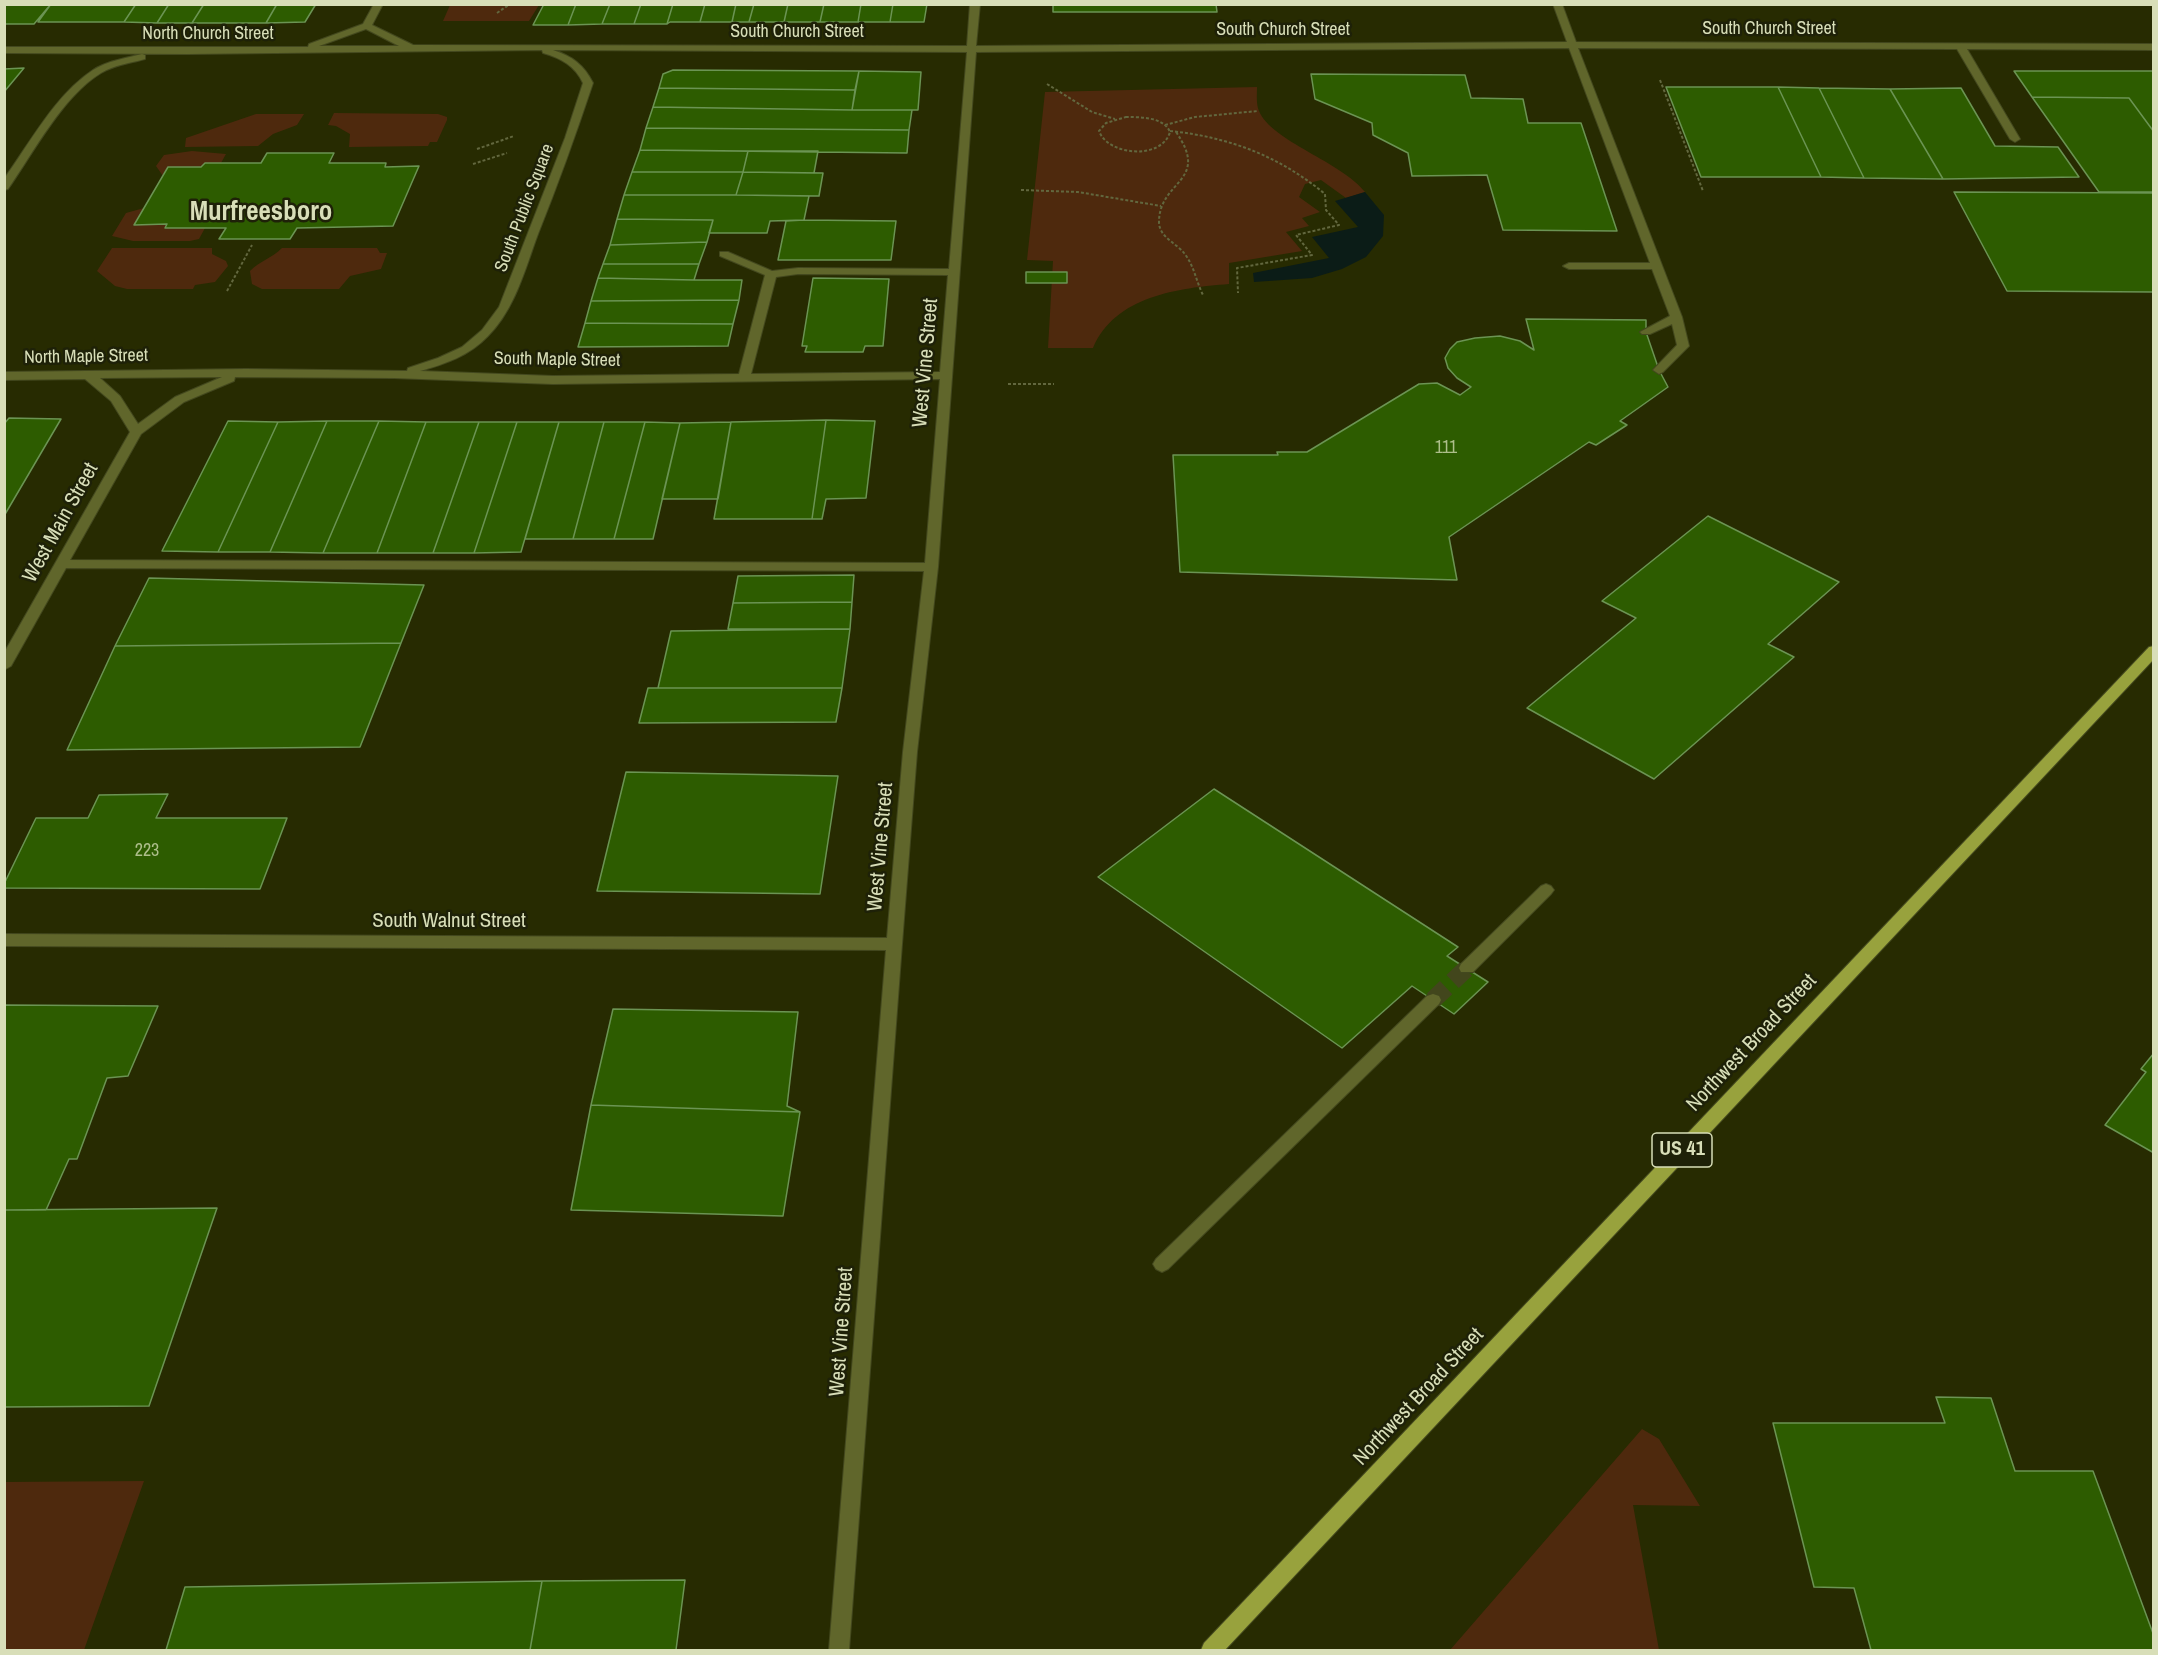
<!DOCTYPE html>
<html>
<head>
<meta charset="utf-8">
<style>
  body { margin:0 }
  #map { position:relative; width:2158px; height:1655px; overflow:hidden; background:#272b01; font-family:"Archivo Narrow",sans-serif }
  canvas { display:block }
  .frame { position:absolute; inset:0; border:6px solid #d8deb8; pointer-events:none }
</style>
</head>
<body>
<div id="map">
<canvas width="2158" height="1655"></canvas>
<div class="frame"></div>
</div>
<script>
const ctx = document.querySelector('canvas').getContext('2d');
ctx.lineJoin = 'round';
function fill(path, color) { ctx.fillStyle = color; ctx.fill(path, 'evenodd'); }
function strokePath(path, color, width, dash) { ctx.strokeStyle = color; ctx.lineWidth = width; ctx.lineCap = dash ? 'butt' : 'round'; ctx.setLineDash(dash || []); ctx.stroke(path); }
function label(font, color, halo, rows, align = 'center') {
  ctx.font = font + ' "Archivo Narrow",sans-serif'; ctx.lineWidth = 5; ctx.setLineDash([]); ctx.textBaseline = 'middle'; ctx.strokeStyle = halo; ctx.fillStyle = color; for (const [text, x, y, turn = 0] of rows) {
    ctx.save(); ctx.translate(x, y); ctx.rotate((+turn || 0) * Math.PI / 180); ctx.textAlign = isNaN(turn) ? turn : align; if (halo) ctx.strokeText(text, 0, 0); ctx.fillText(text, 0, 0); ctx.restore();
  }
}
fill(new Path2D(`
  M450,5v-1l89,1 -10,16h-86z
  M1257,87c0,7 -1,17 2,24 12,30 83,51 106,81l-19,6 -25,-18 -16,4 -6,13 21,15 -18,6 7,8 -23,6 16,19 -73,12v21c-51,4 -114,12 -136,64h-45l5,-87 -26,-1 18,-168z
  M334,113l104,1 9,3v3l-10,22h-7l-2,4 -79,1 1,-13 -14,-8 -8,-1z
  M256,114h48l-7,11 -24,9 -15,12 -73,1 1,-9z
  M192,151l34,3 -5,9h-16l-4,4 -38,9 -7,-10 8,-11z
  M144,208l-9,16h32l-2,4h40l-6,11 -9,2h-57l-21,-5 14,-23z
  M112,248h100v6l14,7 2,5 -13,16 -20,3 -2,4h-66l-12,-3 -18,-15z
  M282,248h95l3,5h7l-6,16 -31,7 -11,13h-77l-10,-5 -2,-13c10,-10 22,-13 32,-23z
  M1642,1429l17,10 41,67 -67,-1 26,145h-209z
  M144,1481l-60,169h-79v-168z`), '#4e290d');
fill(new Path2D(`
  M1365,192l19,23 -1,21 -17,21 -24,12 -30,9 -58,4 -1,-9 76,-15 -17,-21 46,-10 -23,-26z`), '#0b1c17');
const building = new Path2D(`
  M4,4h47l-17,20h-30z
  M51,4h85l-12,18h-86z
  M136,4h33l-12,19 -33,-1z
  M169,4h35l-12,19h-35z
  M204,4h73l-11,19h-74z
  M277,4h39l-11,18 -39,1z
  M544,4h32l-8,21h-35z
  M576,4h34l-8,20 -34,1z
  M610,4h31l-7,20h-32z
  M641,4h32l-6,20h-33z
  M673,4h32l-5,18h-30l-3,2z
  M705,4h31l-4,18h-32z
  M736,4h18l-5,18h-17z
  M754,4h34l-4,18h-35z
  M788,4h36l-4,18h-36z
  M824,4h37l-3,18h-38z
  M861,4h32l-3,18h-32z
  M893,4h34l-3,18h-34z
  M1053,4h163l1,8h-164z
  M24,68l-20,24v-23z
  M673,70l186,1 -4,19 -196,-2 4,-14z
  M859,71l62,1 -3,38h-66z
  M2014,71h140v61l-25,-34 -97,-1z
  M1311,74l154,1 6,23 52,1 5,24h53l36,108 -114,-1 -16,-55 -75,1 -4,-23 -35,-18 -1,-12 -57,-24z
  M1666,87h112l43,90h-120z
  M1778,87l41,1 45,90 -43,-1z
  M659,88l196,2 -3,20 -199,-3z
  M1819,88l71,1 53,90 -79,-1z
  M1961,88l34,58 63,1 21,30 -136,2 -53,-90z
  M2032,97l97,1 25,34v60h-55z
  M653,107l199,3h60l-3,20 -263,-2z
  M646,128l263,2 -2,23 -267,-3z
  M640,150l108,1 -5,21h-111z
  M748,151h70l-4,22 -71,-1z
  M267,153h67l-5,10h57l-1,4 34,-1 -26,60 -96,2 -7,11h-71l7,-11h-61l2,-4 -33,1 34,-58h33l4,-4h56z
  M632,172h111l-7,23h-112z
  M743,172l80,1 -4,23 -83,-1z
  M1954,192l200,1v99l-147,-1z
  M624,195h112l73,1 -5,24 -34,1 -3,12h-58l4,-13 -96,-1z
  M617,219l96,1 -6,22 -97,3z
  M804,220l92,1 -5,39h-113l8,-39z
  M707,242l-8,22h-96l7,-19z
  M603,264h96l-5,16 -96,-2z
  M1026,272h41v11h-41z
  M598,278l96,2h48l-3,20 -148,1z
  M813,278l76,1 -6,67h-18l-2,6h-58l2,-6h-5z
  M739,300l-6,24 -148,-1 6,-22z
  M1526,319l120,1v12l13,38 9,17 -48,34 7,4 -31,20 -7,-3 -140,95 8,43 -277,-8 -7,-117h105l-1,-3h30l112,-68 18,-1 23,12 11,-8 -14,-9 -9,-10 -3,-10 5,-9 7,-7 18,-4 25,-2 20,5 14,9z
  M585,323l148,1 -5,22 -150,1z
  M9,418l52,1 -57,97v-92z
  M826,420l49,1 -9,77 -40,1 -4,20h-10z
  M826,420l-14,99h-98l17,-97z
  M228,421l50,1 -60,130 -56,-1z
  M327,421h52l-56,132 -53,-1z
  M327,421l-57,131h-52l60,-130z
  M379,421l47,1 -49,131h-54z
  M426,422h53l-46,131h-56z
  M479,422h38l-43,131h-41z
  M517,422h42l-38,130 -47,1z
  M559,422h45l-31,117h-48z
  M604,422h41l-31,117h-41z
  M645,422l35,1 -27,116h-39z
  M731,422l-13,77h-56l18,-76z
  M1708,516l131,66 -71,62 26,13 -140,122 -127,-71 109,-90 -34,-17z
  M854,575l-2,27 -119,1 5,-27z
  M149,578l275,7 -23,58 -286,3z
  M852,602l-2,27h-122l5,-26z
  M850,629l-8,59h-184l13,-57z
  M401,643l-41,104 -293,3 48,-104z
  M648,688h194l-6,34 -197,1z
  M626,772l212,4 -18,118 -223,-3z
  M1214,789l244,158 -11,9 41,26 -34,32 -42,-28 -70,62 -244,-171z
  M168,794l-12,24h131l-27,71 -256,-1v-4l32,-66h52l11,-23z
  M4,1005l154,1 -30,70 -21,2 -30,81h-8l-23,51h-42z
  M613,1009l185,3 -11,94 13,6 -209,-7z
  M2154,1053v100l-49,-28 41,-53 -5,-3z
  M591,1105l209,7 -17,104 -212,-6z
  M217,1208l-68,198 -145,1v-197z
  M1936,1397l55,1 24,73h78l61,165v14h-283l-17,-62 -40,-1 -41,-164h172z
  M685,1580l-9,70h-146l12,-69z
  M542,1581l-12,69h-364l19,-63z`);
fill(building, '#2d5c00');
strokePath(building, '#6b9453', 1.5);
strokePath(new Path2D(`
  M1433,1000l34,-32`), '#42461c', 18, [18, 9]);
const minor = new Path2D(`
  M374,4h9l-11,21 41,20 554,1 3,-42h10l-4,42 591,-4 -14,-38h9l14,38 578,2v6l-187,-1 53,90 -5,3 -5,-3 -53,-90 -379,-1 104,269 7,29 -26,26 -4,2 -6,-4 24,-25 -5,-21 -22,10h-8l-2,-2 30,-16 -18,-47h-83l-6,-3 6,-3h81l-81,-215 -593,4 -38,515 -21,185 -15,192 -53,706h-20l57,-700 -882,-4v-12l883,4 16,-186 21,-181 -858,-3 -55,98 -7,4v-17l126,-221 -19,-31 -26,-22 -81,1v-8l242,-3 161,2 1,-3 30,-10 24,-11 20,-17 17,-23 66,-169 18,-55c-8,-17 -22,-25 -40,-30l-1,-3 -355,4 -183,-1v-6h304l1,-3 54,-20zM366,29l33,17h-80zM553,50l414,2 -18,217 -151,-1 -26,3 -44,-19h-8v4l45,19 -26,99 -186,2 -133,-5c25,-7 49,-15 68,-35 27,-27 37,-67 50,-102 20,-50 38,-100 55,-151 -9,-18 -21,-27 -40,-33zM798,274l150,1 -8,97 -189,2 25,-97zM222,377l-47,20 -37,27 -18,-28 -20,-18zM235,377l159,1 159,6 387,-5 -15,184 -855,-3 71,-126 43,-32 50,-21z
  M142,54l3,1v4c-14,4 -31,6 -44,14 -38,23 -68,80 -93,116l-4,1v-11c26,-36 51,-84 89,-109 14,-9 33,-12 49,-16z
  M1546,884l5,2 3,4 -3,4 -78,78h-12l-2,-4 2,-4 80,-78z
  M1433,994l6,2 2,4 -2,4 -271,265 -6,3 -6,-3 -3,-5 3,-5 271,-263z`);
const major = new Path2D(`
  M2154,646v13l-929,991h-24l3,-7 945,-996z`);
strokePath(minor, '#43481e', 2);
strokePath(major, '#43481e', 2);
strokePath(new Path2D(`
  M497,13l13,-9
  M1660,80l43,111
  M1047,84l45,28 23,7
  M1126,117c14,0 38,0 44,15 -8,28 -62,24 -71,-1l7,-8z
  M1165,125l30,-8 63,-6
  M1170,131c59,6 109,25 155,63l1,16 13,15 -43,10 16,20 -75,13 1,25
  M1176,132c35,50 -17,48 -17,90 0,15 17,21 25,31 10,12 12,28 19,42
  M477,149l37,-13
  M473,164l34,-11
  M1021,190l57,2 83,14
  M227,291l25,-46
  M1008,384h46`), '#62673e', 2, [3, 2]);
fill(minor, '#60662b');
fill(major, '#98a23d');
label('18px', '#d8deb8', '#1e2108', [
  ["South Church Street",1769,29],
  ["South Church Street",1283,30],
  ["South Church Street",797,32],
  ["North Church Street",208,34],
  ["South Public Square",525,208,-69],
  ["North Maple Street",86,357,-1],
  ["South Maple Street",557,360,1]
]);
label('18px', '#adbe8a', null, [
  ["111",1446,448],
  ["223",147,851]
]);
for (const [x, y, w] of [
  [1682,1150,60]
]) { const box = new Path2D(); box.roundRect(x - w / 2, y - 17, w, 34, 4.5); ctx.fillStyle = '#1e2108'; ctx.fill(box); strokePath(box, '#d8deb8', 1.5); }
label('bold 20px', '#d8deb8', null, [
  ["US 41",1682,1150]
]);
label('21px', '#d8deb8', '#1e2108', [
  ["West Vine Street",926,363,-85],
  ["West Main Street",61,523,-61],
  ["West Vine Street",881,847,-85],
  ["South Walnut Street",449,921],
  ["Northwest Broad Street",1752,1043,-47],
  ["West Vine Street",842,1332,-86],
  ["Northwest Broad Street",1419,1397,-47]
]);
label('bold 27px', '#d8deb8', '#1e2108', [
  ["Murfreesboro",261,213]
]);
</script>
</body>
</html>
